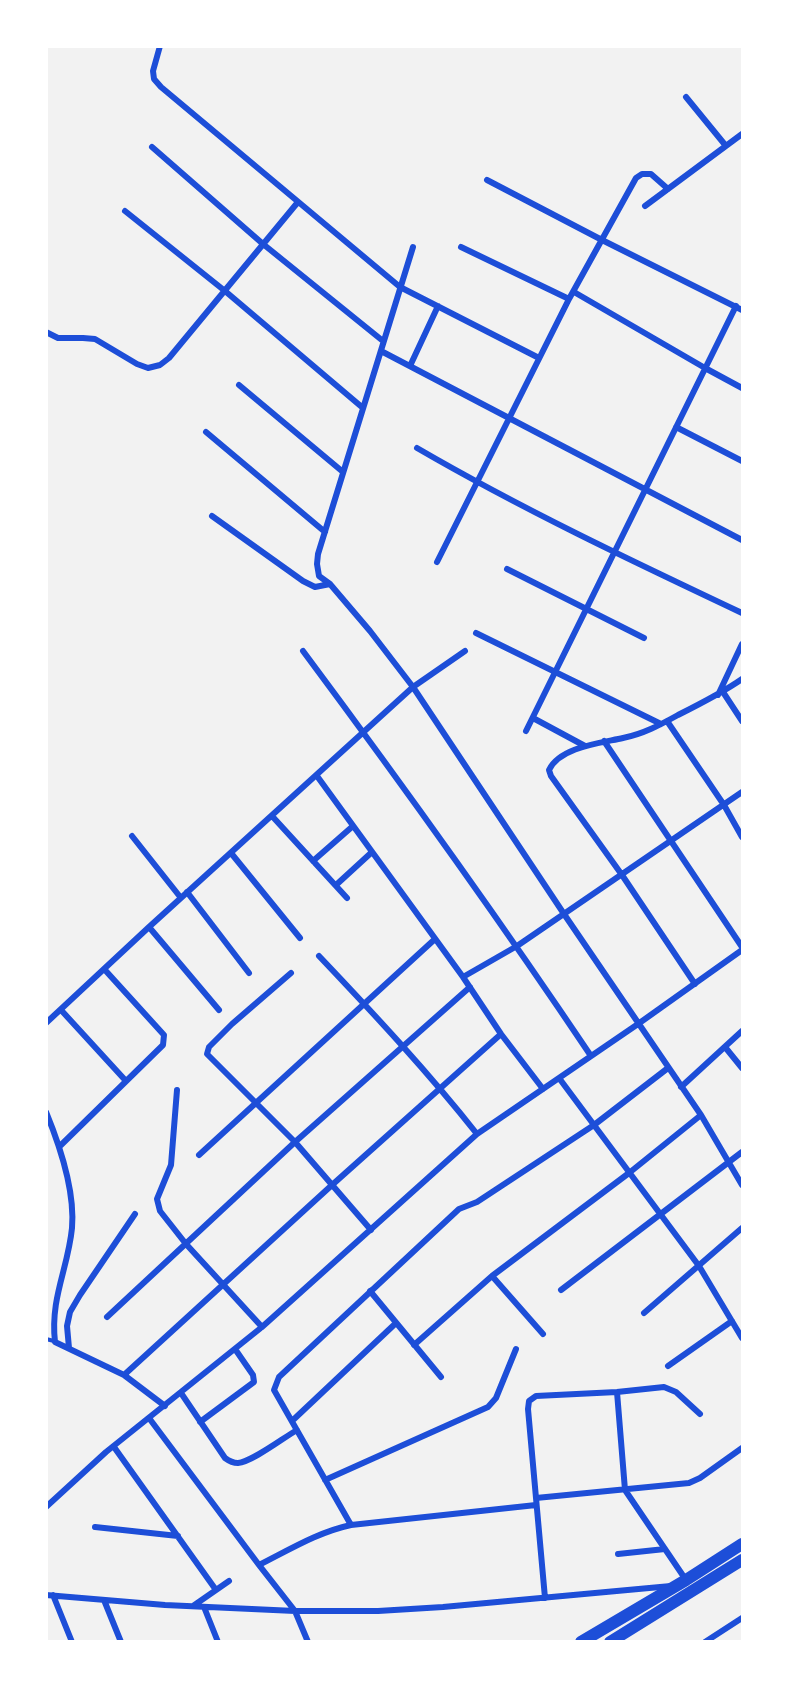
<!DOCTYPE html>
<html>
<head>
<meta charset="utf-8">
<style>
  body { margin:0 }
  #map { position:relative; width:789px; height:1688px; overflow:hidden; background:#f2f2f2; font-family:Barlow,sans-serif }
  canvas { display:block }
  .frame { position:absolute; inset:0; border:48px solid #fff; pointer-events:none }
</style>
</head>
<body>
<div id="map">
<canvas width="789" height="1688"></canvas>
<div class="frame"></div>
</div>
<script>
const g = document.querySelector('canvas').getContext('2d');
g.lineJoin = 'round';
function strokePath(path, color, width, dash) { g.strokeStyle = color; g.lineWidth = width; g.lineCap = dash ? 'butt' : 'round'; g.setLineDash(dash || []); g.stroke(path); }
strokePath(new Path2D(`
  M46,1339L54,1341`), '#1d4ed8', 4);
strokePath(new Path2D(`
  M160,46L153,71L154,79L161,87L400,287L539,358
  M686,97L726,146
  M152,147L263,244L383,341
  M487,180L602,240L742,310
  M645,206L742,134
  M125,211L225,291L363,408
  M413,247L318,554L317,564L319,576L330,584L370,631L413,687L564,914L701,1115L742,1185
  M461,247L569,299
  M574,292L705,368L742,388
  M46,332L58,338H83L95,339L137,364L148,368L160,365L169,358L298,202
  M381,351L742,540
  M410,366L438,306
  M239,385L343,472
  M676,427L742,461
  M206,432L325,532
  M417,448C522,509 632,561 742,613
  M212,516L303,581L315,587L330,584
  M437,562L569,299L636,178L642,174H651L668,189
  M507,569L644,638
  M476,633L661,724
  M303,651C402,784 499,919 591,1056
  M723,692L742,721
  M718,695L742,644
  M533,718L585,746
  M667,721L724,805L742,837
  M526,731L736,306
  M604,741L742,947
  M317,776L463,977L501,1034L543,1089
  M272,816L347,898
  M132,836L181,898
  M231,853L300,938
  M313,861L353,826
  M336,885L372,852
  M187,892L249,973
  M149,927L219,1010
  M319,956C374,1014 428,1072 477,1134
  M291,973L232,1024L209,1047L207,1054L295,1142L371,1230
  M463,977L517,946L742,792
  M695,984L622,875L551,776L549,770C560,747 601,743 623,738C643,734 660,725 678,715C700,704 722,693 742,679
  M61,1010L126,1081
  M46,1023L149,927L413,687L465,651
  M725,1047L742,1068
  M559,1078L699,1266L742,1338
  M681,1087L742,1031
  M177,1090L171,1165L157,1199L160,1211L186,1244L262,1327
  M46,1112C60,1146 75,1192 72,1228C68,1269 50,1298 55,1342L124,1375L165,1406
  M60,1146L163,1045L164,1035L105,970
  M199,1155L435,939
  M492,1276L543,1334
  M561,1290L742,1152
  M370,1291L441,1377
  M644,1313L742,1228
  M107,1317L295,1142L470,987
  M414,1345L492,1276L629,1173L701,1115
  M69,1348L67,1326L70,1312L80,1295L135,1214
  M668,1366L732,1321
  M124,1375L332,1185L501,1034
  M617,1392L625,1490L686,1580
  M181,1393L225,1458C229,1461 233,1463 238,1463C252,1462 283,1438 297,1430
  M149,1418L259,1565L295,1611L308,1642
  M292,1421L396,1323
  M200,1422L254,1382L253,1375L235,1349
  M114,1447L216,1590
  M325,1480L488,1407L496,1398L516,1349
  M536,1498L689,1483L700,1478L742,1448
  M46,1507L106,1452L262,1327L477,1134L638,1024L742,950
  M351,1525L274,1390L279,1377L459,1209L477,1202L594,1125L668,1068
  M95,1527L178,1536
  M618,1554L665,1549
  M259,1565C289,1550 318,1532 351,1525L536,1505
  M46,1595L165,1605L295,1611H378L443,1607L671,1586
  M53,1595L72,1642
  M545,1598L528,1409L529,1401L536,1396L617,1392L664,1387L676,1392L700,1414
  M104,1600L121,1642
  M193,1606L229,1581
  M204,1607L218,1642
  M705,1642L742,1618`), '#1d4ed8', 6);
strokePath(new Path2D(`
  M581,1642L686,1580L742,1544
  M610,1642L742,1560`), '#1d4ed8', 12);
</script>
</body>
</html>
